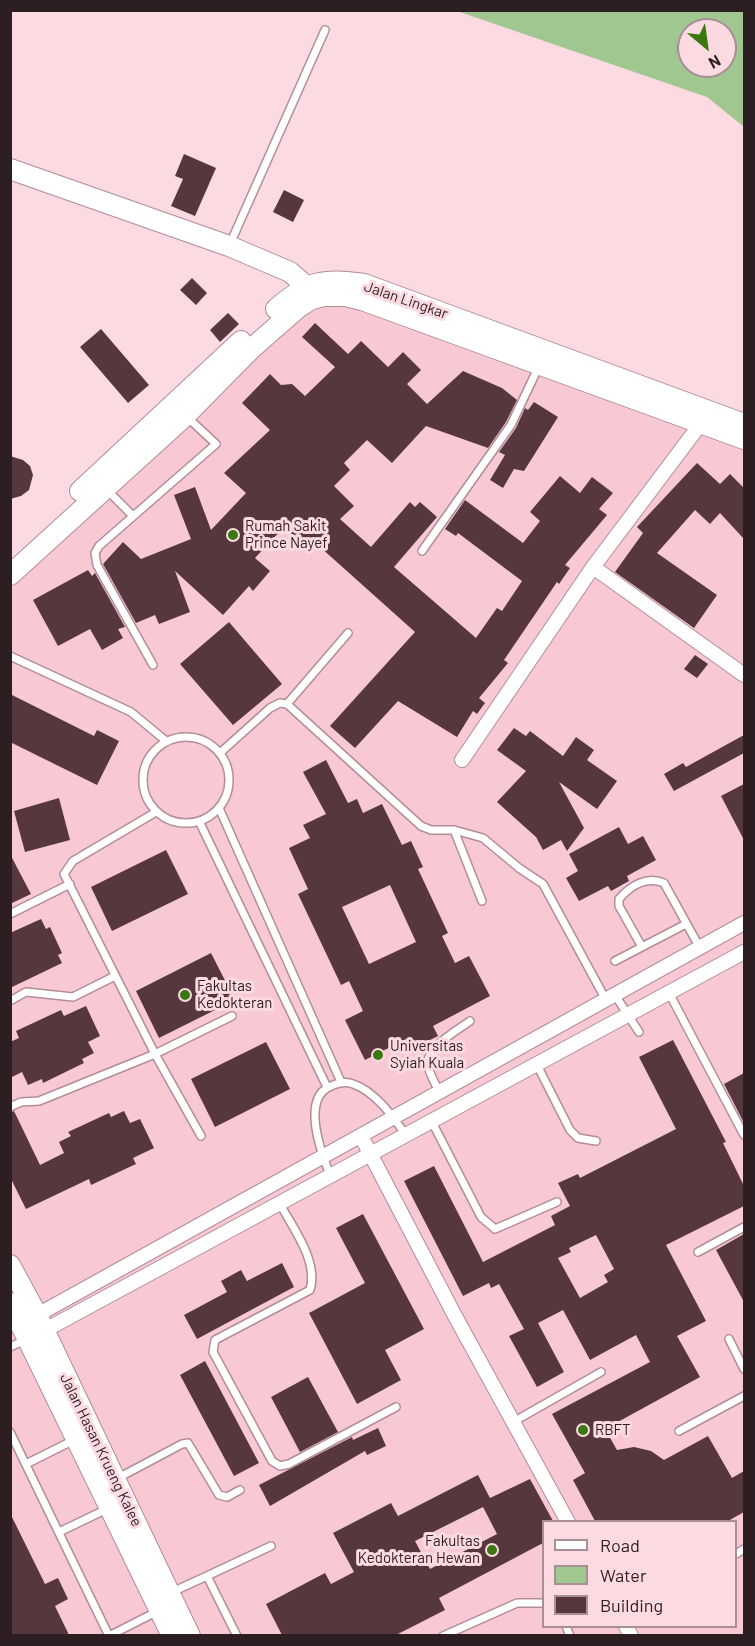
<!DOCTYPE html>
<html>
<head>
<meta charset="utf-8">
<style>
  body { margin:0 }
  #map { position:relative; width:755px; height:1646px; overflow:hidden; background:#fbdae1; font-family:Barlow,sans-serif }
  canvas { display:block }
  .frame { position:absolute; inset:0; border:12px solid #2d1e21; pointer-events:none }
  .legend { position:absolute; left:542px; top:1520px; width:195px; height:108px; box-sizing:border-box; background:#fbdae1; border:2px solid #a98f94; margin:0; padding:8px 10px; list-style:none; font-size:18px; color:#2d1e21 }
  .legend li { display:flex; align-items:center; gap:12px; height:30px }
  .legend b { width:30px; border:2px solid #a98f94 }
  .north { position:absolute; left:677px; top:18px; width:60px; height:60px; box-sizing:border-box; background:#fbdae1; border:2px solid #a98f94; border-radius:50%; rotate:151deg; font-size:16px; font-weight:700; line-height:24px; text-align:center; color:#2d1e21 }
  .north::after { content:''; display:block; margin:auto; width:21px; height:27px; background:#3c7812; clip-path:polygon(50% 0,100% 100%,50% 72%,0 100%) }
</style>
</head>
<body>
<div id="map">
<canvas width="755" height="1646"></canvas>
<div class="frame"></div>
<ul class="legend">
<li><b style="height:8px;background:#fff"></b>Road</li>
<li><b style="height:16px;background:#a1c791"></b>Water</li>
<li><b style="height:16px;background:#56373e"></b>Building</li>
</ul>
<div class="north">N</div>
</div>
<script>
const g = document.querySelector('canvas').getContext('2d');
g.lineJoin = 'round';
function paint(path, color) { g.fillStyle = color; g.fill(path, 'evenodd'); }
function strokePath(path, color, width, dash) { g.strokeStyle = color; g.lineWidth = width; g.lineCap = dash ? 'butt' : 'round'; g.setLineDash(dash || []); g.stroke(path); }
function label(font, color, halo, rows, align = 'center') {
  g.font = font + ' Barlow,sans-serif'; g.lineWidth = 6; g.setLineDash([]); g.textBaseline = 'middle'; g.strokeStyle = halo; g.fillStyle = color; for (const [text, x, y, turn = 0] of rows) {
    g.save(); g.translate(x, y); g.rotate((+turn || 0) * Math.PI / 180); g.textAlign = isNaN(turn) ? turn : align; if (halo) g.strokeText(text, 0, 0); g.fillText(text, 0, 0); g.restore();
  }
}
paint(new Path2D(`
  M334,297L744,447V1635L11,1636V588L39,555L300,314ZM544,1522H736V1626H544Z`), '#f9c9d3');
paint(new Path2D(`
  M457,11H744V127L707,97ZM689,30H725V66H689Z`), '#a1c791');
paint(new Path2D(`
  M184,154L216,168L195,216L171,206L183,179L175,176Z
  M284,190L304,200L293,222L273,212Z
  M192,278L207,293L196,305L180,290Z
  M228,313L239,324L220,342L210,330Z
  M315,323L348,354L361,341L388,367L403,352L421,370L407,384L427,404L463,371L502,388L517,400L506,422L488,448L426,426L392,463L367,440L344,463L350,470L334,486L354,506L340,519L371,547L410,502L415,507L420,502L437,517L394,567L476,638L497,608L502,611L522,581L458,533L456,536L445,529L465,500L523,543L540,521L530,512L560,476L580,493L592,477L613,493L599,509L607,515L565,565L570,568L559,584L557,582L504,660L508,663L479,698L485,703L477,714L473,711L457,737L398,701L355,748L330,726L415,632L310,538L304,545L284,527L255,558L270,571L253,591L249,586L223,615L175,571L190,612L159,624L155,615L136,623L103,564L123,542L141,559L191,539L174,495L195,487L211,530L246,493L224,473L270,430L242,403L270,374L281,385L292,384L305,396L335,367L302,337Z
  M101,329L149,385L128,403L80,347Z
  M534,402L558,417L524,471L514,469L503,488L490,480L505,455L499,452L516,428L525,408L528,410Z
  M10,456L23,460L30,466L33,475L29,490L21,496L10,499Z
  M697,463L720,484L730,474L744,488V539L720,513L710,524L695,510L657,553L717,595L694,628L615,572L643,533L637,527Z
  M88,570L92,576L95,573L125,627L118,629L123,638L102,650L90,629L58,646L33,600Z
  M229,622L282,684L233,725L180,664Z
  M695,655L708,664L697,678L684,669Z
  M10,694L94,736L97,730L119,741L97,785L10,742Z
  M514,728L526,736L530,731L563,756L576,737L594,750L587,760L617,781L597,809L559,782L584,828L567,851L561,840L543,850L536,837L497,802L526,771L497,750Z
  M744,735V753L674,791L664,774L683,763L686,767Z
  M326,760L348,803L357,799L363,813L382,804L402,845L411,841L423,867L418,869L448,933L442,936L455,963L469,956L490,996L433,1026L438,1036L416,1047L410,1037L365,1060L345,1020L363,1011L349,981L341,985L298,894L308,889L289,848L310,838L303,825L326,814L303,772ZM390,885L416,942L369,964L342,907Z
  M744,784V840L721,796Z
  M59,798L70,840L25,852L14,811Z
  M619,827L628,844L643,836L656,860L627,876L629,881L611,891L608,886L579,901L566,878L578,871L569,854Z
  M166,850L188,894L112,931L91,887Z
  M10,854L31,894L10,904Z
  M41,919L46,929L50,927L62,953L58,955L62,963L10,988V933Z
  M211,953L235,1000L159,1038L136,991Z
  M86,1006L100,1036L88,1042L94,1053L82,1059L84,1063L43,1083L42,1079L28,1085L22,1072L10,1078V1042L19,1038L16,1031L61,1010L64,1016Z
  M673,1040L726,1142L723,1143L744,1186V1206L666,1245L706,1321L677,1336L700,1377L605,1429L617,1450L634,1447L651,1451L664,1460L708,1436L732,1478L744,1471V1512L728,1521H595L573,1480L585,1473L552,1414L650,1362L636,1335L590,1360L563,1310L538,1323L564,1372L537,1387L509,1336L524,1329L499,1284L491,1288L489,1283L463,1296L404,1181L434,1166L483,1262L555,1225L551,1216L570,1206L558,1183L578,1174L580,1178L676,1129L639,1057ZM596,1235L614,1269L604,1275L608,1282L580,1298L558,1258L571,1252L569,1248Z
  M266,1042L290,1089L215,1127L191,1079Z
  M744,1073V1123L724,1084Z
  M14,1111L40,1165L64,1153L59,1142L71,1136L68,1132L109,1113L111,1117L124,1111L130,1123L140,1119L154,1148L133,1158L136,1164L91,1185L89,1179L26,1209L10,1177V1113Z
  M363,1214L424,1329L385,1350L401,1380L357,1404L309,1313L365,1283L336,1228Z
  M744,1234V1302L716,1250Z
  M282,1263L294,1287L197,1339L184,1315L227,1292L221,1281L241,1270L247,1281Z
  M205,1361L259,1463L234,1476L180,1375Z
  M308,1377L338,1432L300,1452L271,1397Z
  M378,1428L386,1446L367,1455L365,1451L270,1506L259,1485L352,1437L353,1440Z
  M478,1475L490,1498L530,1479L553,1521H543V1543L439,1598L445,1610L396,1635H282L266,1604L325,1573L331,1584L354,1572L333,1533L391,1503L398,1516ZM483,1507L497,1534L430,1569L415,1541Z
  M10,1513L45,1584L58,1578L68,1599L55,1606L69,1635H10Z`), '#56373e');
const lane = new Path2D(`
  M230,244L325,30
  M106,489L132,515
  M422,551L511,425L539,366
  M10,656L131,712L166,741
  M153,665L97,565L95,553L99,546L216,444L187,417
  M287,704L348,633
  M143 780a43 43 0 1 1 86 0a43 43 0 1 1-86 0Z
  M220,753L270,708L280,703L287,704L421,826L431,830H454L483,838L519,868L543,884L606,1000
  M219,808L341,1082
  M156,812L73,861L64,874L155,1054L201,1136
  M199,821L327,1087
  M454,830L482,901
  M10,914L70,884
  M642,947L619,906V899C631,885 647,876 664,883L700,948
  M615,961L686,924
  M669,993L744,1135
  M615,995L639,1032
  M10,1001L26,992L73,997L115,976
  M536,1063L570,1130L578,1138L596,1141
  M439,1092C436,1084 429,1074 428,1065C425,1048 458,1030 470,1021
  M10,1107L21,1102L39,1101L155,1054L232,1016
  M432,1122L481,1217L495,1229L557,1202
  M330,1175C322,1155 300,1098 331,1086C338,1083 346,1081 353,1084C375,1091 393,1117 406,1135
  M279,1202C292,1227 319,1261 310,1290L215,1340L213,1352L272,1461L280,1466L289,1464L396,1407
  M698,1252L744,1227
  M729,1339L744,1369
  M10,1347L25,1340
  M513,1422L601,1372
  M679,1431L744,1396
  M10,1432L109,1636
  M26,1464L74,1440
  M118,1478L182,1444L188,1443L219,1495L227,1497L240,1490
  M59,1532L107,1509
  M736,1554L744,1549
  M207,1576L271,1546
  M172,1592L207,1576L237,1636
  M566,1626L570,1636
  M109,1636L158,1611
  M443,1636L517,1603H544`);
const street = new Path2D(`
  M593,567L744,675
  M462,760L593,567L705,418
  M361,1136L455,1316L568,1522
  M30,1319L744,923
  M36,1335L744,952
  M626,1626L631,1636`);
const secondary = new Path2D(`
  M10,169L229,246L290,272L306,286L310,296
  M276,309C308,281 322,278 364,284L744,424
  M80,491L241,341
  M10,575L185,416L251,349L299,307L312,299L324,296H345L362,300L744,439
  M10,1265L37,1315L190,1636
  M10,1303L172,1636`);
strokePath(lane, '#b28d95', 10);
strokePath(street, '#b28d95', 16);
strokePath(secondary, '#b28d95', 22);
strokePath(lane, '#fff', 7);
strokePath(street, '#fff', 14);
strokePath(secondary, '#fff', 20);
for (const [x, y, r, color] of [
  [233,535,6,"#3c7812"],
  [185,995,6,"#3c7812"],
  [378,1055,6,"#3c7812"],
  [583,1430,6,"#3c7812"],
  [492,1550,6,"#3c7812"]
]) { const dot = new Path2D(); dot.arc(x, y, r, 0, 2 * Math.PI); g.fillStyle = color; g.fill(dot); strokePath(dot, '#fbdae1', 2); }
label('15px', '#2d1e21', '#fbdae1', [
  ["Jalan Lingkar",406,300,19],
  ["Jalan Hasan Krueng Kalee",101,1450,64]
]);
label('15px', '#2d1e21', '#fbdae1', [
  ["Rumah Sakit",245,526],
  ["Prince Nayef",245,543],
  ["Fakultas",197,986],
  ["Kedokteran",197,1003],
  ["Universitas",390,1046],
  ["Syiah Kuala",390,1063],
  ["RBFT",595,1430],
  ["Fakultas",480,1541,"right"],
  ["Kedokteran Hewan",480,1558,"right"]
], 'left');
</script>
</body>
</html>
